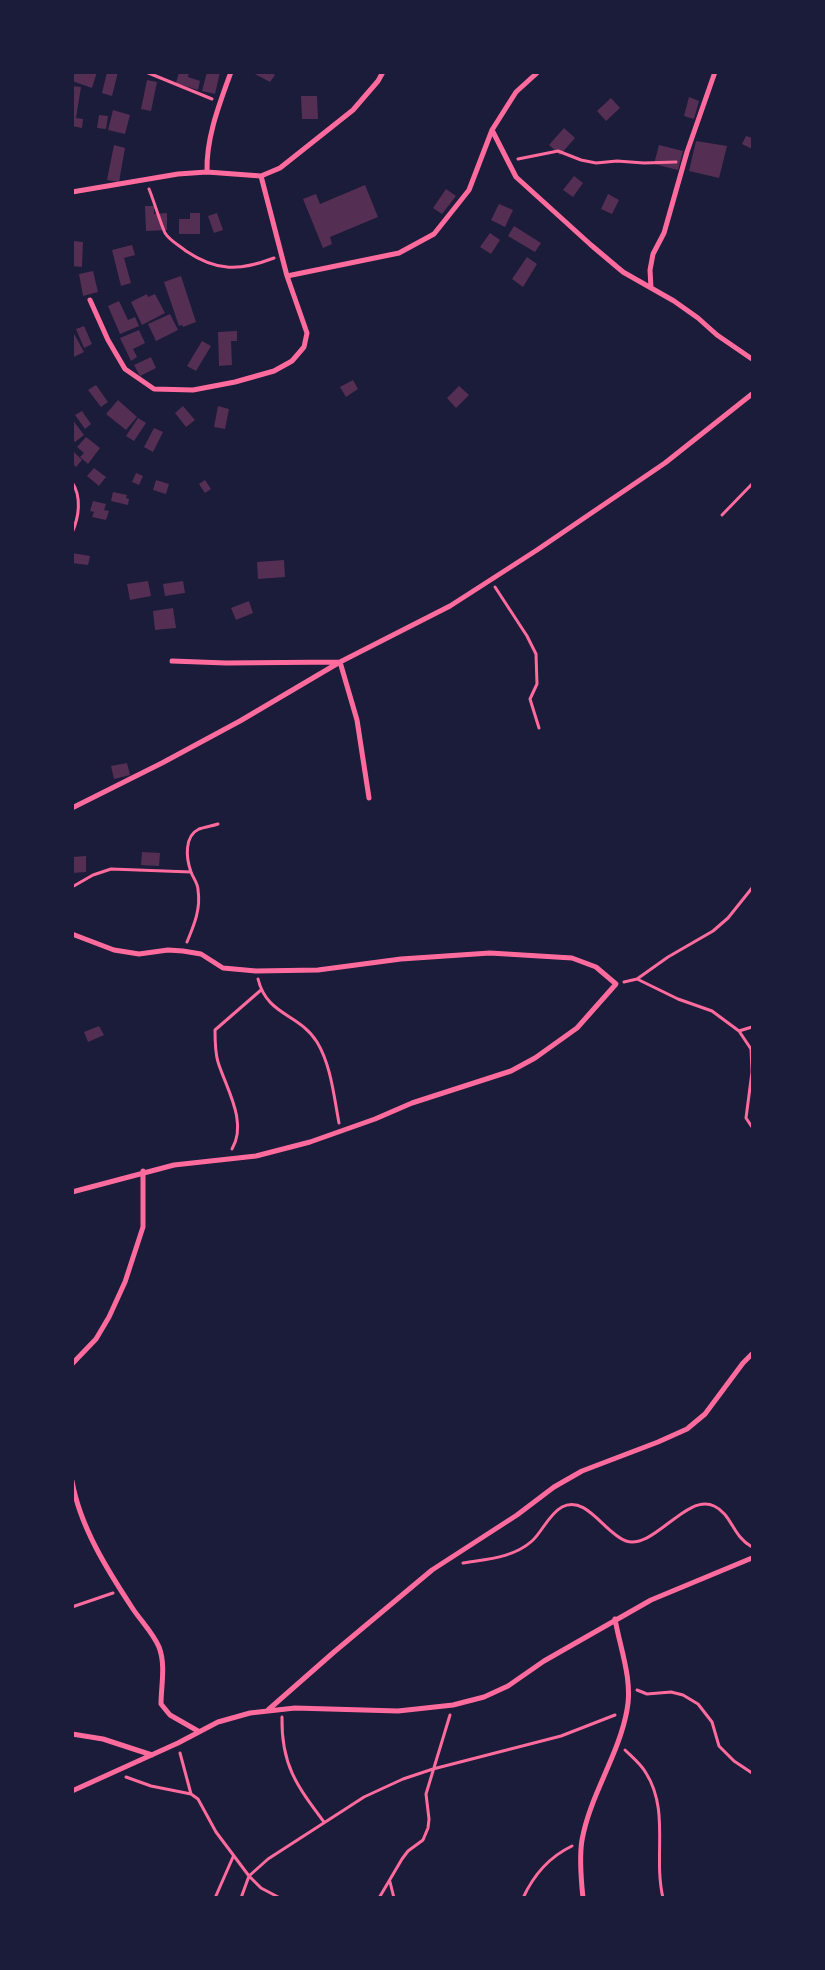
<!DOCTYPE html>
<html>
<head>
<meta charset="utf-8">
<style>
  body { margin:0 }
  #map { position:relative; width:825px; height:1970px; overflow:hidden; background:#1b1b3a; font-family:"Libre Baskerville",serif }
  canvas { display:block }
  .frame { position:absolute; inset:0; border:74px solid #1b1b3a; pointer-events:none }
</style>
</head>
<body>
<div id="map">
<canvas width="825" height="1970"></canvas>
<div class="frame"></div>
</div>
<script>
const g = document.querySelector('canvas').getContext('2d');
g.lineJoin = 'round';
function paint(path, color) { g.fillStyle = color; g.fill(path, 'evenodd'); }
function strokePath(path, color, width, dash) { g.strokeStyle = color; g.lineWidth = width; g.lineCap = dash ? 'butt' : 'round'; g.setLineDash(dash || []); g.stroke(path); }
paint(new Path2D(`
  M72,72H97L92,88L72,81Z
  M107,72H118L112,96L102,93Z
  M179,72H189L188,77L200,81L198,90L176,83Z
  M207,72H220L215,94L202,91Z
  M251,72H270L275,75L270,82Z
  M147,80L157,82L151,111L141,109Z
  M72,86L81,87L76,118L83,119L82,128L72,126Z
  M301,96H317L318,119H302Z
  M689,97L699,101L694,119L684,116Z
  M611,98L620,108L606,121L597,111Z
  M113,110L130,115L125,134L108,130Z
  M99,115L108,116L106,129L97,128Z
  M564,128L575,138L560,155L549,145Z
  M746,136L752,138V149L742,144Z
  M696,141L727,146L719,178L689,171Z
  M114,145L125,148L119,182L107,180Z
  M659,145L683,151L678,170L654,164Z
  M574,176L583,183L573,197L563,190Z
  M365,185L378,217L330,237L332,244L323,248L303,199L316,194L320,204Z
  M446,189L456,196L442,214L433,208Z
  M608,194L619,200L612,214L601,209Z
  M499,204L513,210L505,227L491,220Z
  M145,206H154V214L167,213V230L146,231Z
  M190,213H200V234H179V219H190Z
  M217,213L223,230L214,233L208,216Z
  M514,226L541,243L535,252L508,236Z
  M490,233L500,240L491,254L480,247Z
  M74,241L83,242L82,267L72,266Z
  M132,245L135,255L124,258L131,283L121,286L112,250Z
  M527,257L537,264L523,287L512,279Z
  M93,271L98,292L83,296L79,274Z
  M181,276L196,322L183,327L182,325L179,326L164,282Z
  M147,294L148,297L155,294L165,313L142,325L131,302Z
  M119,301L128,320L135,317L139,326L120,334L108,306Z
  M170,314L178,330L156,341L148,324Z
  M84,326L92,344L84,348L76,329Z
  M72,330L84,352L72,358Z
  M139,330L145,343L133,349L137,357L131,361L120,338Z
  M237,331V341H231L232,365L219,366L218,332Z
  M202,341L211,346L196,371L187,366Z
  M151,357L156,368L140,376L134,365Z
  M353,380L358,389L346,397L340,387Z
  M96,385L108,402L101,407L88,390Z
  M459,386L469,395L456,408L447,398Z
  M118,400L137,417L126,430L106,414Z
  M183,406L195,420L186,427L175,413Z
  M218,406L229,409L225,429L214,427Z
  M82,411L91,424L85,429L75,415Z
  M138,418L146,423L134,441L126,436Z
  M72,419L84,435L75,442L72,439Z
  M154,428L163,432L153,452L144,447Z
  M86,437L100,448L88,464L80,457L84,453L77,447Z
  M72,450L82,460L76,467L72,463Z
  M94,468L106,477L99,486L87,476Z
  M136,473L143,476L139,485L132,482Z
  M156,480L169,484L166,494L153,490Z
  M205,480L211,489L205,493L199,484Z
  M113,492L127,495L126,498L129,499L128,505L111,501Z
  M93,501L106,504L104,510L109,511L106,520L92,517L94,512L90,511Z
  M72,553L90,556L88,565L72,563Z
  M284,560L285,577L258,579L257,562Z
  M148,581L151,596L130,600L127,584Z
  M183,581L185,593L165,596L163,584Z
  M249,601L253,613L236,620L231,608Z
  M173,608L176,628L155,630L153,611Z
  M127,763L130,775L114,779L111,766Z
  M142,852L160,853L159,866L141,865Z
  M86,856V872L72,873V857Z
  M99,1026L104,1035L88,1042L84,1032Z`), '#542f53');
strokePath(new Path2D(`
  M146,72L212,99
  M518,159L558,151L581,160L596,163L617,161L644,163L676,162
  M149,189C154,201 160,222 165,233C170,241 179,245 186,251C217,272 240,271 274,258
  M72,482C82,497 79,517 72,533
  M722,515L752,484
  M495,587L527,636L536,654L537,684L530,699L539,728
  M72,887L93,875L111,869L191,872
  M187,942C194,925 201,909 198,890C198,883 193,878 191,872C186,858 184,836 199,829C205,827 212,826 218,824
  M258,979C267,1016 299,1013 317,1042C331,1065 334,1097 339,1123
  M637,979L678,999L712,1011L739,1031L751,1049L752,1072L746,1118L752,1127
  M624,982L637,979L668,957L713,931L728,918L752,888
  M739,1031L752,1027
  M232,1149C248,1122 226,1088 218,1062C215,1052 215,1040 215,1030L261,990
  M463,1563C487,1559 513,1558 532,1541C542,1532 549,1514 562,1507C586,1494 605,1534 626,1541C654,1550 686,1493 714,1506C732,1514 732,1536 752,1547
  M72,1607L113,1593
  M637,1690L647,1694L671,1692L683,1695L698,1704L712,1722L719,1746L734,1761L752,1773
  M282,1717C281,1765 297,1786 324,1822
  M625,1750C632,1757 641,1764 646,1773C670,1811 653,1856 663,1898
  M180,1753L191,1794
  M126,1777L151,1786L191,1794L198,1799L216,1832L249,1876L261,1888L280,1898
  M390,1882L394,1898
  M215,1898L233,1857
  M241,1898L249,1876L268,1859L364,1797L403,1779L433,1769L561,1736L615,1715
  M379,1898L402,1859L408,1851L423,1840L428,1828L429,1819L426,1794L450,1715
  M523,1898C534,1874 549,1857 572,1846`), '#ff6b9d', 3);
strokePath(new Path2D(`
  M492,130L516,177L591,245L623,272L674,301L698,318L717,335L752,359
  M207,172C206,138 219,105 231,72
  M72,192L178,174L207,172L261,176L280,168L353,110L378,81L383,72
  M287,276L399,253L434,234L469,190L492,130L516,92L538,72
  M651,288L650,270L653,254L664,233L687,152L715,72
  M90,300L108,340L125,369L154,389L193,390L235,382L274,371L292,361L304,347L307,333L287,276L261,176
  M172,661L226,663L340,662L357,720L369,798
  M72,808L162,763L240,721L340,662L450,606L537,550L665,463L752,394
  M72,934L114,950L139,954L168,950L183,951L201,954L223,968L256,971L318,970L401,959L490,953L572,958L596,967L616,984L577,1028L535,1058L511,1071L412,1103L375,1119L310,1142L256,1156L174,1165L72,1192
  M72,1364L96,1339L109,1317L125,1282L143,1227V1171
  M72,1481C80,1527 108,1571 133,1609C141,1621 153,1633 159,1647C166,1665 161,1686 161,1704L170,1715L198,1731
  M268,1710L334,1652L432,1570L517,1515L554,1487L582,1471L658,1442L687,1429L705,1414L743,1363L752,1354
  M72,1734L103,1739L152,1755
  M72,1791L178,1743L218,1722L250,1713L295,1708L398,1711L453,1705L484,1697L508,1686L544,1661L651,1600L752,1558
  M583,1898C581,1879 579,1858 582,1840C590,1795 619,1755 627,1710C633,1680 620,1648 615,1619`), '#ff6b9d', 5);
</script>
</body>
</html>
